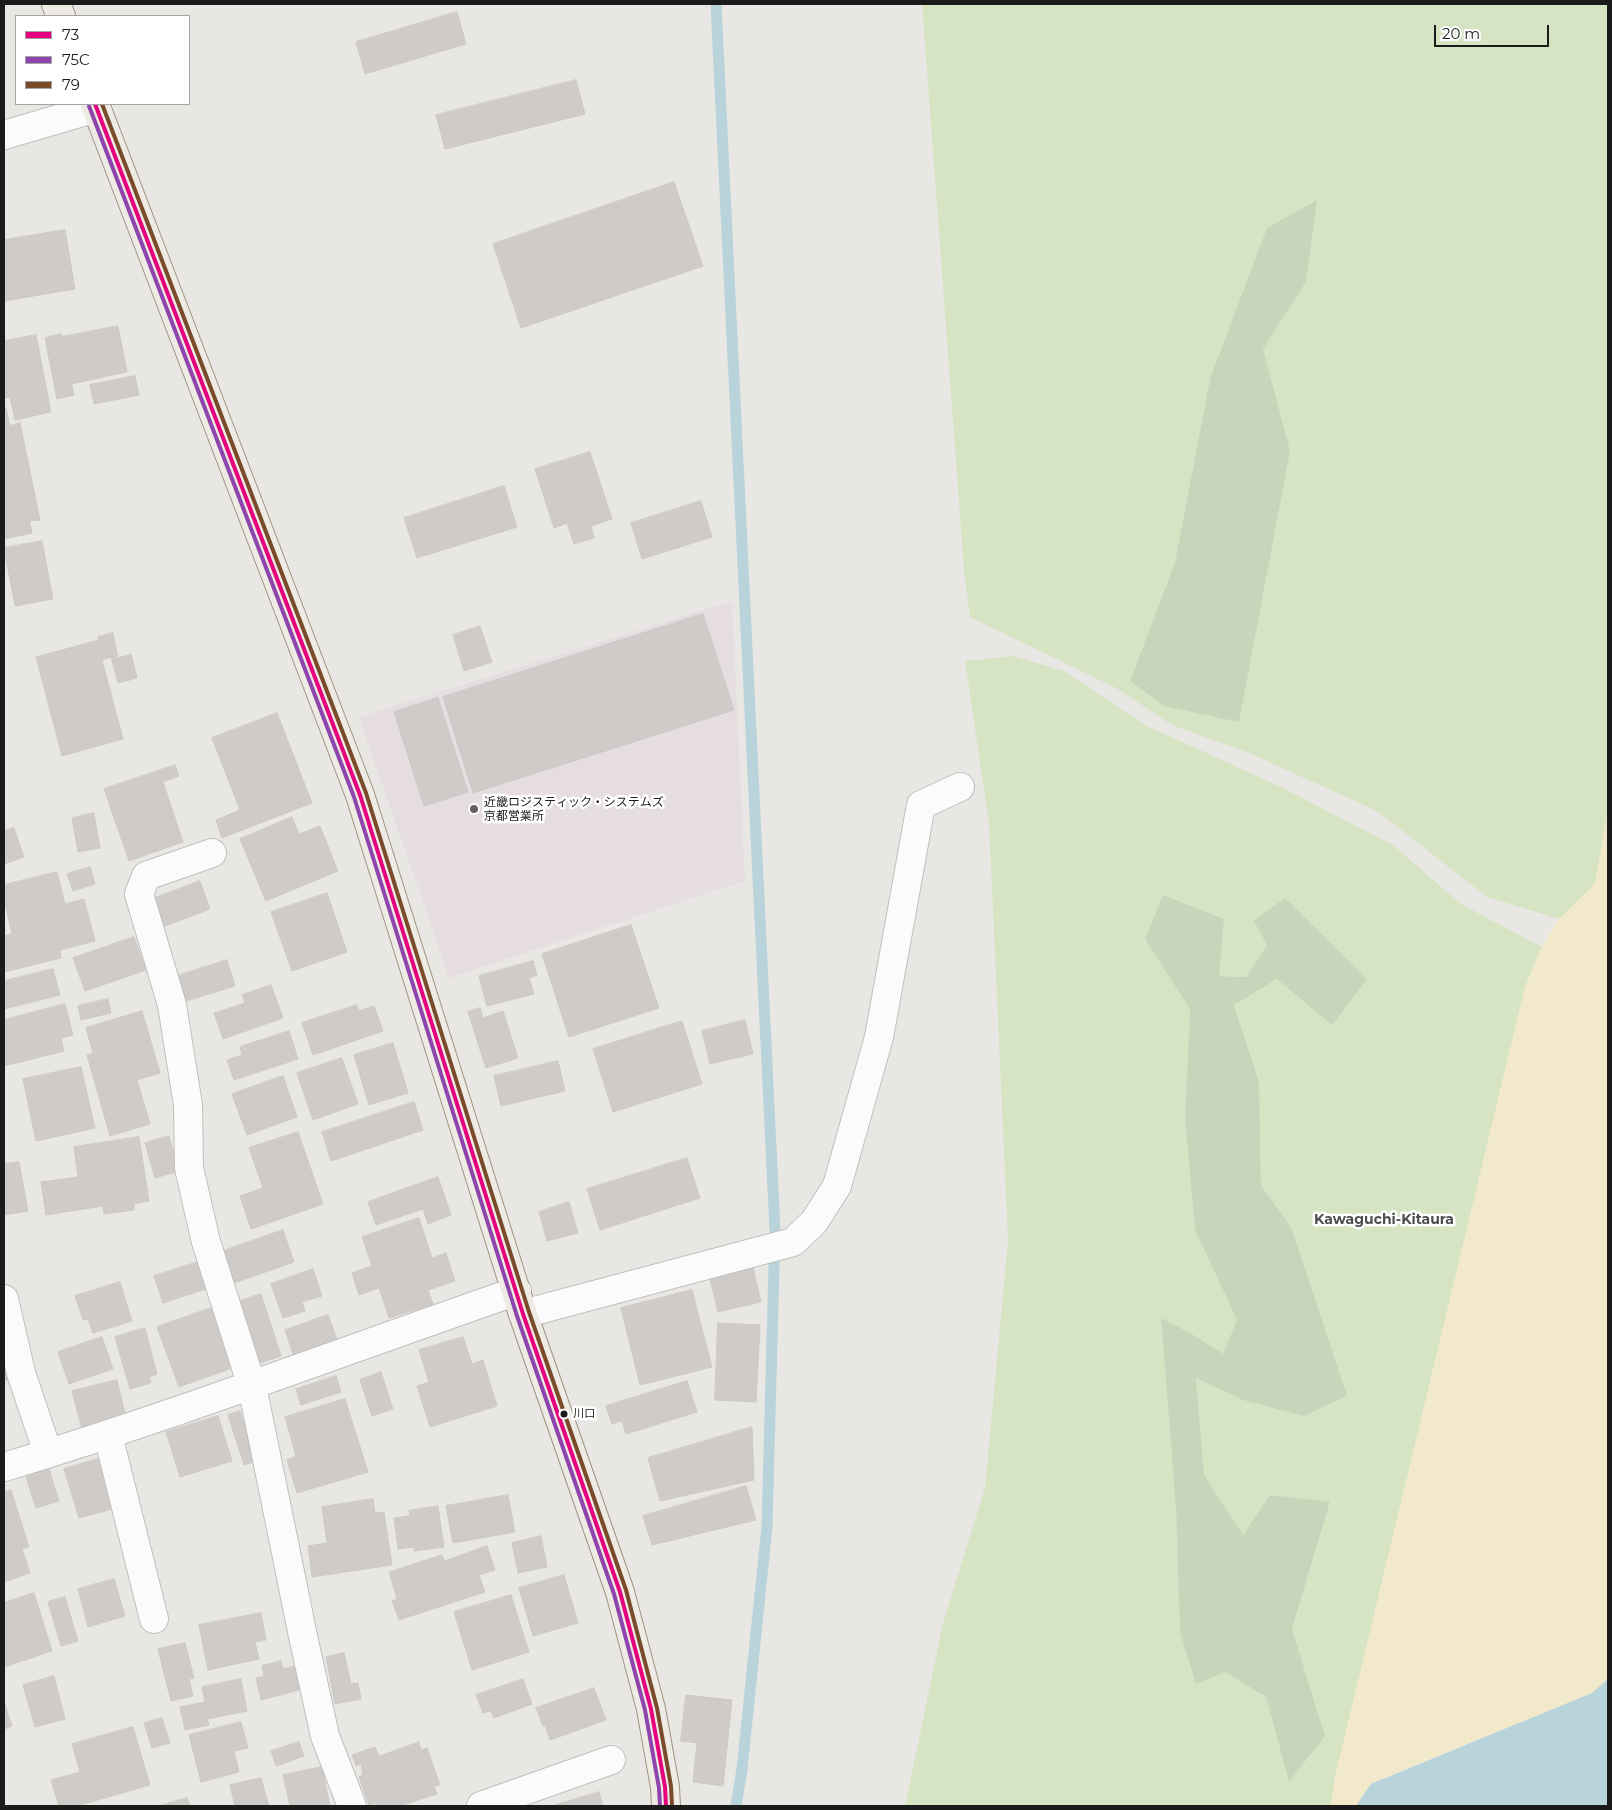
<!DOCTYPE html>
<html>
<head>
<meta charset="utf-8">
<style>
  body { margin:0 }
  #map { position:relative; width:1612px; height:1810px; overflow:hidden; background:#e9e7e4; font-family:Montserrat,sans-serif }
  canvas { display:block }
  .frame { position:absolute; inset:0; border:5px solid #1b1b1b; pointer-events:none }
  .legend { position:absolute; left:15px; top:15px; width:175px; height:90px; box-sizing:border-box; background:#fff; border:1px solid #a4a4a4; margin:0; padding:6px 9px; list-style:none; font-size:15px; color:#1b1b1b }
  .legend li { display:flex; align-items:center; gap:10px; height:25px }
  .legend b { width:25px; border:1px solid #a4a4a4 }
  .scale { position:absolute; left:1434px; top:25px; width:115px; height:22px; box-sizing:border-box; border:2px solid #1b1b1b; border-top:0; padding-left:6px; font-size:15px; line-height:18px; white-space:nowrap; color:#1b1b1b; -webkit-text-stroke:4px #fff; paint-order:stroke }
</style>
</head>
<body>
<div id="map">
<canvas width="1612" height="1810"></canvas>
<div class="frame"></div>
<ul class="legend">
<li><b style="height:6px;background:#e5007d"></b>73</li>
<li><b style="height:6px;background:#8e44ad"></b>75C</li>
<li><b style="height:6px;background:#7a4b2a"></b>79</li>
</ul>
<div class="scale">20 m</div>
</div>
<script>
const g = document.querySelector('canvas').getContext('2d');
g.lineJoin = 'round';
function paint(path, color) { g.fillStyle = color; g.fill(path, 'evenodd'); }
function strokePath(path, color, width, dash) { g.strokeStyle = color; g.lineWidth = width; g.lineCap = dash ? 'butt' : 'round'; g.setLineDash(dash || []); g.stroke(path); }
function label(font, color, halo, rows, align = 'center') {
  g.font = font + ' Montserrat,"Noto Sans JP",sans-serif'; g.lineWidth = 5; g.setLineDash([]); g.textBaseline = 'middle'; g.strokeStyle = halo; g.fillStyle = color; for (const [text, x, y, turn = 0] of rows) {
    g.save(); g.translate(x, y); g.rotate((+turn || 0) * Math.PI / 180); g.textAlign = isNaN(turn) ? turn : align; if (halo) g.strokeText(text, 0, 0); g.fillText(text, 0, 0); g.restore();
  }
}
paint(new Path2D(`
  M732,601L745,881L449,978L359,717Z`), '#e6dde2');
paint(new Path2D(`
  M922,4H1608V809L1595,884L1559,919L1487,897L1377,811L1249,753L1172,725L1116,688L970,617L964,570ZM1306,282L1263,349L1130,681L1175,562L1210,379Z
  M1013,656L1064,671L1145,725L1279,786L1393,845L1461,904L1542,947L1525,987L1335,1777L1331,1806H905L943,1623L985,1488L1008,1240L989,823L965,661ZM1268,945L1277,979L1234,1004L1259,1082L1261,1185L1291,1227L1243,1400L1196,1377L1204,1475L1243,1536L1270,1495L1330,1503L1292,1629L1325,1736L1289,1782L1266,1697L1225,1672L1180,1632L1176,1509L1161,1319L1192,1334L1223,1355L1237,1320L1195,1230L1185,1120L1190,1009L1219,976L1246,977Z`), '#d6e4c4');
paint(new Path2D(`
  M1317,200L1306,282L1263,349L1290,451L1239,722L1164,706L1130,681L1175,562L1210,379L1267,228Z
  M1163,895L1224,919L1219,976L1246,977L1267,945L1254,921L1285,898L1367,979L1332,1025L1277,979L1234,1005L1259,1082L1261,1185L1291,1227L1347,1396L1304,1416L1243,1400L1196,1378L1204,1475L1243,1535L1270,1495L1330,1502L1292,1629L1325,1736L1289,1782L1266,1697L1225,1672L1196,1684L1180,1632L1176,1509L1161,1318L1192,1334L1223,1354L1237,1320L1195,1230L1185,1120L1190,1009L1145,939Z`), '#c5d6bb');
paint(new Path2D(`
  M1608,809V1679L1592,1693L1371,1783L1356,1806H1331L1335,1777L1525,987L1542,947L1559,919L1595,884Z`), '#f1e9c9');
paint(new Path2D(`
  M1608,1679V1806H1356L1371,1784L1592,1693Z`), '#b9d3da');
strokePath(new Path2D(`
  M716,4L775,1230L767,1527L742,1769L736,1806`), '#b9d3da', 11);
const building = new Path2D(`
  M457,12L466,44L365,74L356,42Z
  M576,80L585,114L445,149L436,115Z
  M674,182L703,266L521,328L493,244Z
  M65,230L75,289L4,301V240Z
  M118,326L127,372L71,384L62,337Z
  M61,334L74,395L57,399L45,338Z
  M36,335L51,412L15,420L10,397L4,398V341Z
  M135,376L139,395L94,404L90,385Z
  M6,408L32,533L4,539V409Z
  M20,423L40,520L30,521L10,426Z
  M590,452L612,519L591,526L594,538L574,544L567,523L554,528L535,469Z
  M504,486L517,527L417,558L404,518Z
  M701,501L712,537L642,559L631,523Z
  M42,541L53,599L15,606L4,548Z
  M703,614L734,710L473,793L443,697Z
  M480,626L492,662L464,671L453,635Z
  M113,633L118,658L131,654L137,678L118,683L111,657L102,660L123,739L62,756L36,657L99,640L98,637Z
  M438,698L468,792L424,806L394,712Z
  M277,713L312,803L222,838L216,820L240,810L212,738Z
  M175,765L179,776L163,782L183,842L129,861L104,789Z
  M94,813L100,848L78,852L72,818Z
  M292,817L299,834L320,826L338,871L266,901L240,839Z
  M14,828L24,857L4,864V831Z
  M90,867L95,884L73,891L67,874Z
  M57,872L65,904L84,899L95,941L60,950L61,958L4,972V936L12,934L4,899V885Z
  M200,881L210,909L160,928L150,900Z
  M327,893L347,952L292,971L271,912Z
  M631,925L659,1008L569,1037L542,954Z
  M134,937L146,970L85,991L73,958Z
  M227,960L235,986L186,1001L177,976Z
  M533,961L537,975L529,978L534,994L487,1006L479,976Z
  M53,969L60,995L4,1009V981Z
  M271,985L283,1018L223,1039L214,1013L245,1003L242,995Z
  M108,999L111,1013L81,1020L78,1006Z
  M65,1004L73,1035L61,1038L64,1051L4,1066V1020Z
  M357,1005L359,1011L374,1006L383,1031L313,1055L302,1023Z
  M480,1008L483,1018L503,1011L518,1058L486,1068L468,1012Z
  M142,1011L160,1073L137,1080L150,1124L110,1136L87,1055L93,1053L86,1028Z
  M745,1020L753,1054L710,1064L702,1031Z
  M682,1021L702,1084L613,1112L593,1049Z
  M289,1031L298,1059L234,1080L227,1060L242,1055L240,1047Z
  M393,1043L408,1093L369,1105L354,1055Z
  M342,1058L358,1104L313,1120L297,1073Z
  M558,1061L565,1091L501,1106L494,1076Z
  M81,1067L95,1128L36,1141L23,1079Z
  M283,1076L297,1117L247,1135L232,1094Z
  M414,1102L423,1130L331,1161L322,1132Z
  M298,1132L323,1204L251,1229L240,1196L263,1188L249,1148Z
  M169,1136L179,1171L155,1178L145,1143Z
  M139,1137L149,1201L134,1204V1210L104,1214L103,1206L46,1215L41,1182L78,1177L74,1147Z
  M687,1158L700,1198L600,1230L587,1189Z
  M19,1162L28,1211L4,1215V1164Z
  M438,1177L451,1215L428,1224L423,1209L376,1225L368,1202Z
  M569,1202L578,1233L547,1241L539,1212Z
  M419,1218L432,1258L446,1253L455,1281L428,1290L433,1304L389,1318L379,1288L359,1295L352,1273L372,1266L362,1237Z
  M283,1230L294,1262L234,1283L223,1251Z
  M198,1262L206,1289L163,1303L154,1276Z
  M753,1268L761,1302L718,1312L710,1279Z
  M313,1269L322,1296L302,1302L305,1311L283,1318L271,1284Z
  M120,1282L132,1321L93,1333L88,1319L83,1320L75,1296Z
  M692,1290L712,1367L640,1385L621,1308Z
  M261,1294L281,1356L257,1364L237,1302Z
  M214,1307L235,1367L179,1387L157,1327Z
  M328,1315L338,1342L294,1357L285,1330Z
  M718,1323L760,1325L756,1402L715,1400Z
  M145,1328L157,1374L149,1377L151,1383L130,1389L115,1337Z
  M4,1337L16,1378L4,1381Z
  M102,1337L113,1369L69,1384L58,1352Z
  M463,1337L472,1364L483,1360L497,1406L430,1427L417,1386L429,1382L419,1350Z
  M381,1372L393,1409L372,1416L360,1380Z
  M336,1376L341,1392L301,1405L296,1389Z
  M117,1380L126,1418L82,1429L72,1391Z
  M687,1381L697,1412L626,1434L622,1421L612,1424L606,1406Z
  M345,1399L368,1472L297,1493L287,1460L296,1456L285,1417Z
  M240,1411L256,1461L244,1465L228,1415Z
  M218,1416L232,1461L180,1477L166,1432Z
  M752,1427L754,1480L660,1501L648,1458Z
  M101,1458L116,1508L79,1518L64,1469Z
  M49,1469L59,1501L36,1508L26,1477Z
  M746,1486L756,1520L652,1545L643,1516Z
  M11,1490L29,1547L22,1549L30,1573L4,1582V1492Z
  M508,1495L515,1532L453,1543L446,1506Z
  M373,1499L375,1513L384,1512L392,1565L312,1577L308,1546L327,1543L322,1507Z
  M438,1506L444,1547L414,1551V1547L398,1549L394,1518L410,1516L409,1511Z
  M541,1536L547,1567L518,1573L512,1543Z
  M487,1546L495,1570L479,1575L485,1592L399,1620L392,1601L397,1599L389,1572L442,1555L444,1561Z
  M564,1575L578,1623L533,1636L519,1588Z
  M114,1579L125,1616L88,1627L78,1589Z
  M34,1593L52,1651L4,1667V1603Z
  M511,1595L529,1652L472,1670L454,1612Z
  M65,1597L78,1641L61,1646L48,1602Z
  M261,1613L266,1640L255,1642L259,1659L208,1670L199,1625Z
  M185,1643L194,1678L189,1679L193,1696L171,1701L158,1649Z
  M344,1653L351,1684L358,1683L361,1699L335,1704L326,1657Z
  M281,1661L283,1669L294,1666L299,1690L261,1700L256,1678L264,1676L262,1666Z
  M54,1676L65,1719L35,1727L23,1685Z
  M241,1679L247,1711L207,1719L209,1725L185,1730L180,1707L205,1702L202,1687Z
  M523,1679L532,1704L494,1718L491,1711L483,1713L476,1695Z
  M594,1688L606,1720L550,1740L545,1725L543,1726L536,1708Z
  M686,1695L732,1700L723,1786L693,1782L697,1743L681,1741Z
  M4,1702L12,1726L4,1729Z
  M162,1718L170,1743L152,1748L144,1723Z
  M241,1722L248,1748L234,1751L239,1772L201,1782L189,1735Z
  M133,1727L150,1785L77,1806H59L51,1780L80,1772L72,1744Z
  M299,1742L304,1756L276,1766L271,1751Z
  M419,1742L421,1750L427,1748L440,1785L434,1786L437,1794L400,1806H376L375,1803L369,1805L359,1777L363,1775L361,1764L356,1766L352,1755L375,1747L379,1756Z
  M322,1767L330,1806H290L283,1775Z
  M261,1778L269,1806H235L230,1785Z
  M599,1792L603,1806H552Z
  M187,1798L190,1806H159Z`);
paint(building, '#cecbc8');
strokePath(building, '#ccc9c5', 1);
const minor = new Path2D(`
  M4,135L96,108
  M212,853L146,876L139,894L172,1005L188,1105L189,1168L206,1242L252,1386L303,1636L325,1736L352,1806
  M4,1299L21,1373L48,1453
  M523,1314L793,1242L814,1222L837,1186L879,1037L921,805L960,787
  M108,1435L154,1619
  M4,1467C177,1415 346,1350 517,1291
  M481,1806L611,1760`);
const major = new Path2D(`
  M56,4L61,16
  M95,104L360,795L523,1314L620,1592L651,1709L665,1787L666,1806`);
strokePath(minor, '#c0bfbe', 30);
strokePath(major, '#9d9483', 30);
strokePath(minor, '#fcfbfb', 28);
strokePath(major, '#eeeae4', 28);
strokePath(new Path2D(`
  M95,104L360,795L523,1314L620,1592L651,1709L665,1787L666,1806`), '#e5007d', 4);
strokePath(new Path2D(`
  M89,106L354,797L517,1316L614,1594L645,1710L659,1788L660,1806`), '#8e44ad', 4);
strokePath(new Path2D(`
  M102,104L366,793L529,1312L626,1590L657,1708L671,1786L672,1806`), '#7a4b2a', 4);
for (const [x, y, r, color] of [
  [474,809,5,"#636261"],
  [564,1414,4.5,"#1b1b1b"]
]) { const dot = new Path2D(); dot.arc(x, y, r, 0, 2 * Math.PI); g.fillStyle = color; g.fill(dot); strokePath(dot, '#fff', 2); }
label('11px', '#1b1b1b', '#fff', [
  ["川口",573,1414]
], 'left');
label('12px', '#1b1b1b', '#fff', [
  ["近畿ロジスティック・システムズ",484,802],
  ["京都営業所",484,816]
], 'left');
label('bold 14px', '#4e4e4e', '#fff', [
  ["Kawaguchi-Kitaura",1384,1220]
]);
</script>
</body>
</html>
